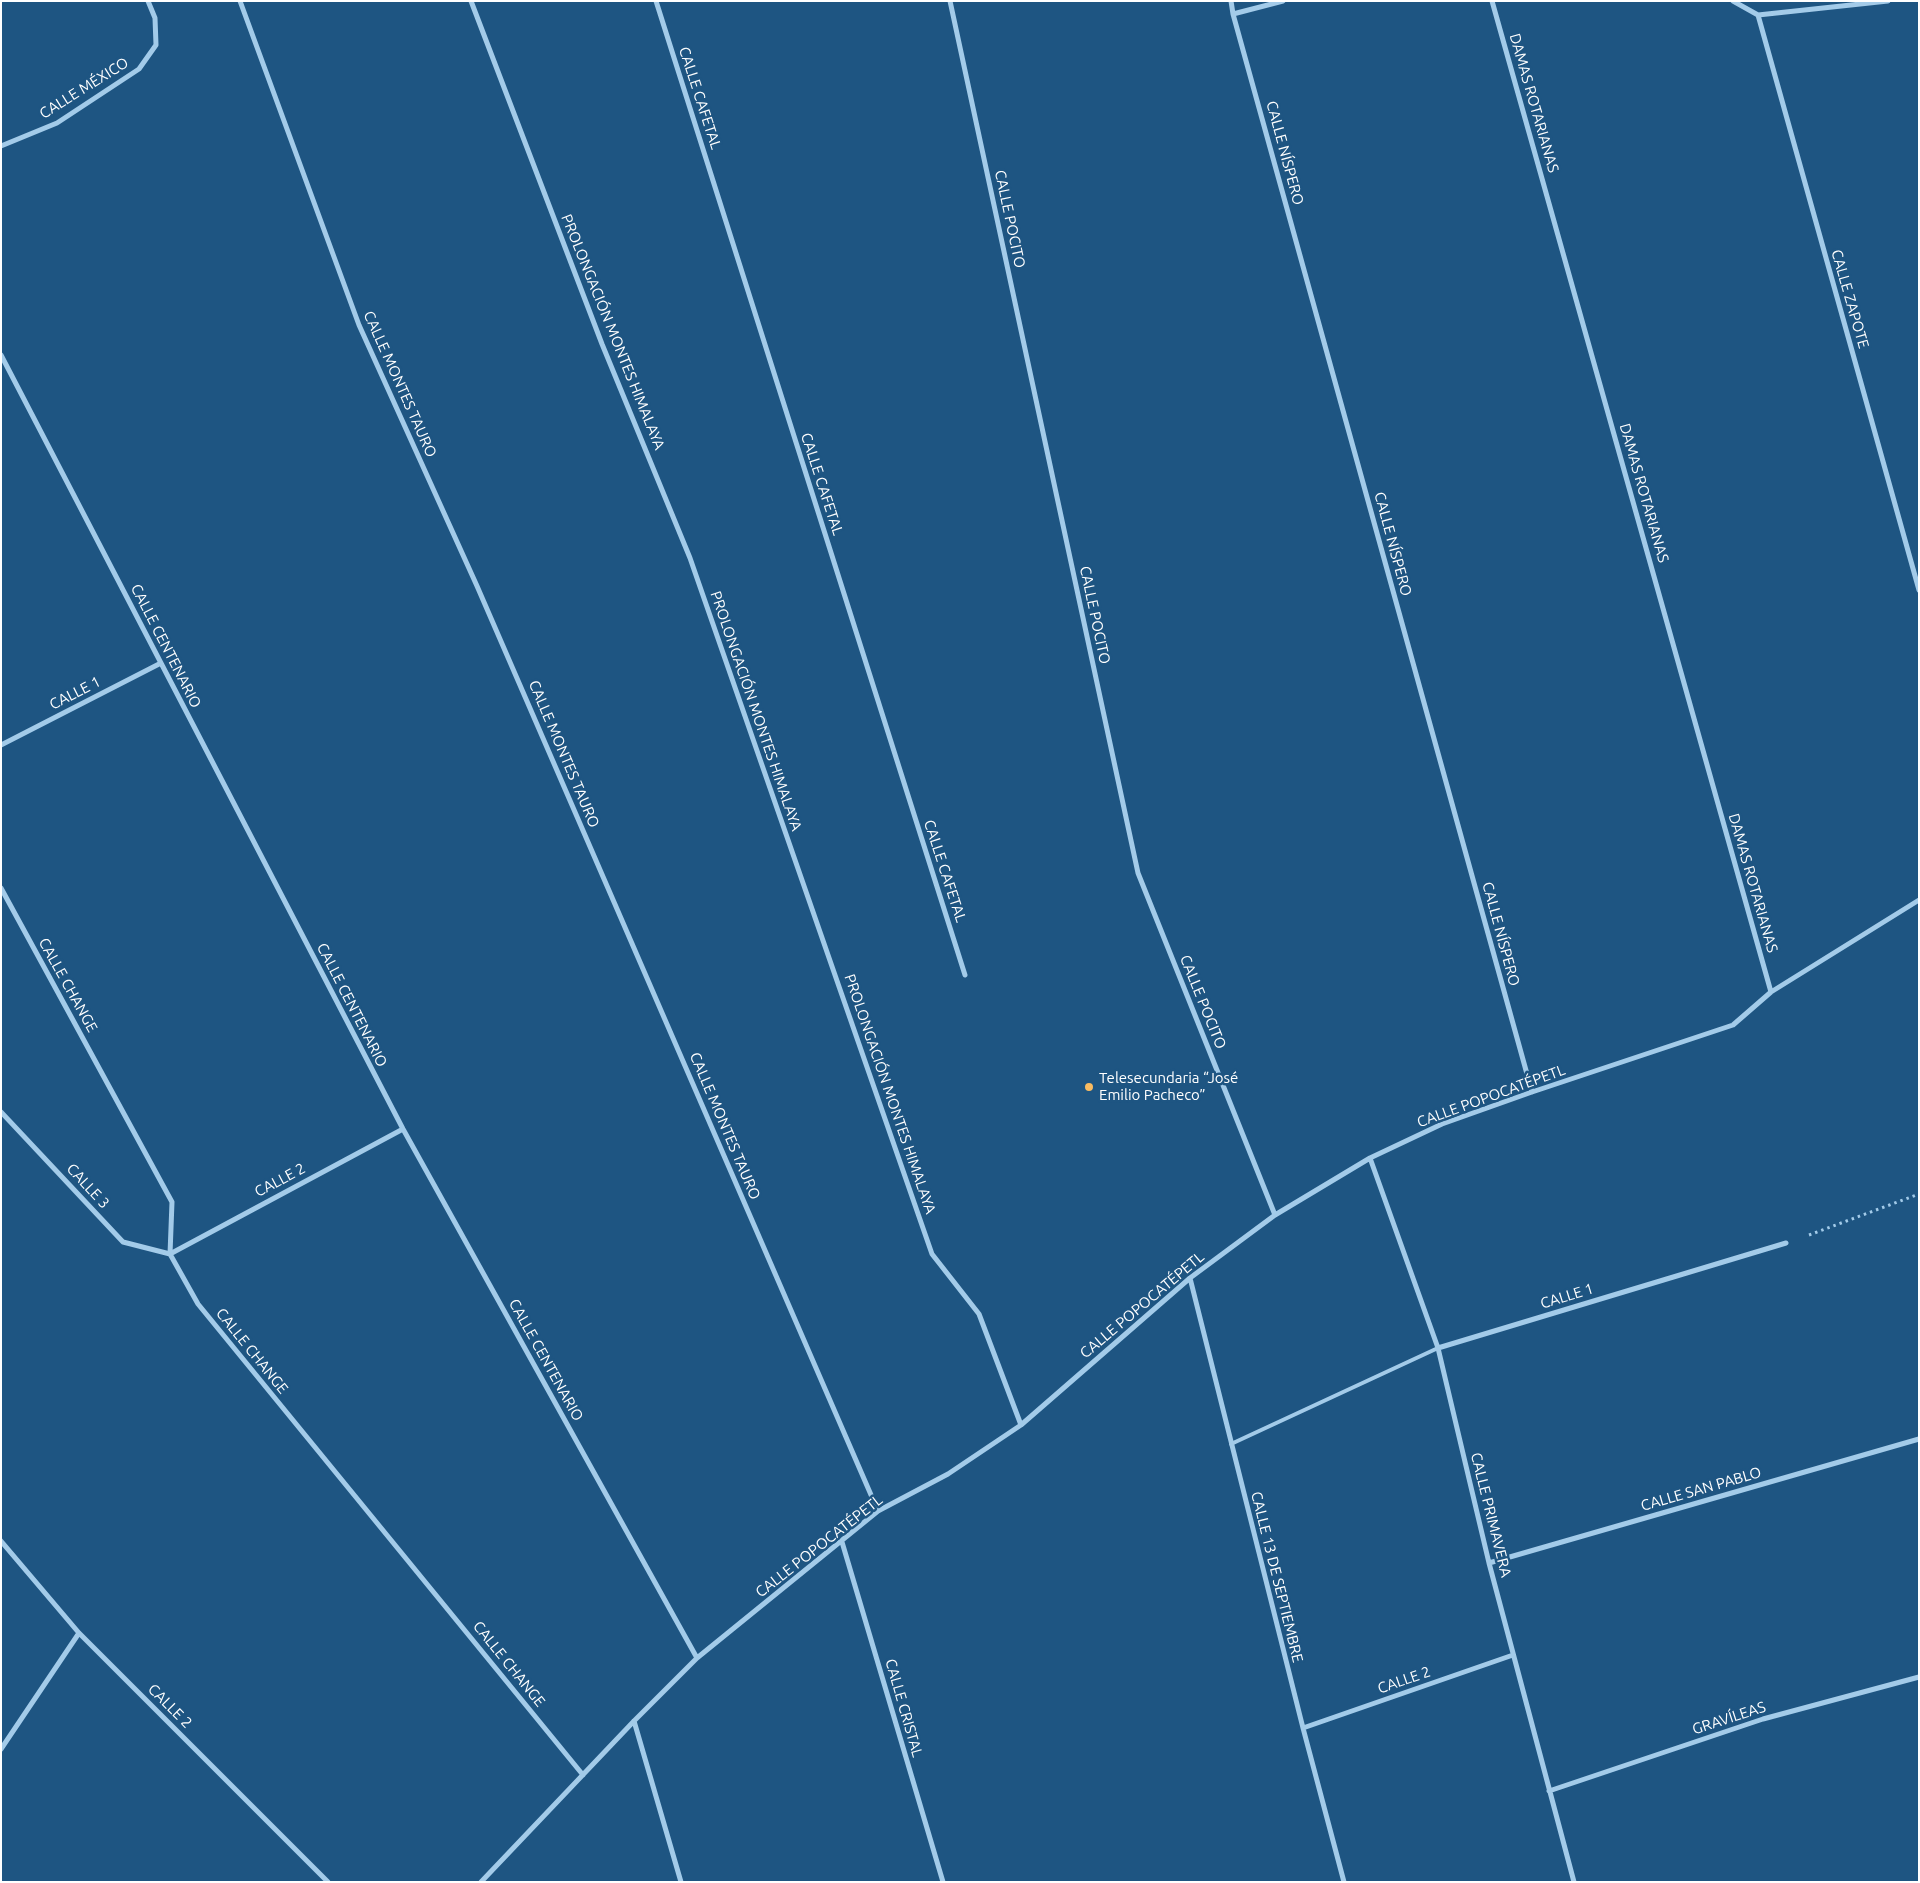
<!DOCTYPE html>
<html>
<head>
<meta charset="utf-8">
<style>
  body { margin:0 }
  #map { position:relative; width:1920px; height:1883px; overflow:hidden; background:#1e5582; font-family:Ubuntu,sans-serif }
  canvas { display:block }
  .frame { position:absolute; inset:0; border:2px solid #fff; pointer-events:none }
</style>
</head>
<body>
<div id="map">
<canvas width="1920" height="1883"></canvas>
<div class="frame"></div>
</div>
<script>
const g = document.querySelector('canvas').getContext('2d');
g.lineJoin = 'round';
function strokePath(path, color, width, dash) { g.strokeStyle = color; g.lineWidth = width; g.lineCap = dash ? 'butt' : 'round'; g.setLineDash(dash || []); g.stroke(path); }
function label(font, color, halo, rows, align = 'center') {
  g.font = font + ' Ubuntu,sans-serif'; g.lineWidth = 5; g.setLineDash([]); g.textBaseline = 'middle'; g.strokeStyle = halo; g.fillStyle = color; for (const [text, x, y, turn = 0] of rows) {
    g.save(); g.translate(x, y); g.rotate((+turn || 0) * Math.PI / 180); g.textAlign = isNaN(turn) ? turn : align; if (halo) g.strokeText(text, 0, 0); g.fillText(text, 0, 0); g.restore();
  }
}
strokePath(new Path2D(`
  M1809,1235L1919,1194`), '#a3cbe9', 3, [2.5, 4]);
strokePath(new Path2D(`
  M1231,1444L1438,1348`), '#a3cbe9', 4);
strokePath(new Path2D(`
  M240,1L359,325L477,586L878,1511
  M471,1L602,344L690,558L932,1254L979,1314L1021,1425
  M656,1L965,975
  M950,1L1138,873L1275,1215
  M1231,1L1233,14L1532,1092
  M1492,1L1771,992
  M1733,1L1758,15L1888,1
  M1233,14L1283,1
  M1758,15L1919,590
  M1,146L57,123L139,69L156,45L155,18L148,1
  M1,355L403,1129L697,1658
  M1,745L161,663
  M1,888L172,1202L170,1254L198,1304L583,1775
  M1,1112L123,1242L170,1254L403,1129
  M1370,1158L1438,1348L1489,1563L1574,1882
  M1190,1278L1303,1728L1344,1882
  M1438,1348L1786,1243
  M1,1541L79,1633L328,1882
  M842,1542L943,1882
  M1489,1563L1919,1439
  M634,1721L681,1882
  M1303,1728L1513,1655
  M1,1749L79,1633
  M1549,1791L1763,1719L1919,1677
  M481,1882L634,1721L697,1658L878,1511L948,1474L1021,1425L1190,1278L1275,1215L1370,1158L1442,1124L1532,1092L1733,1025L1771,992L1919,900`), '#a3cbe9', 5);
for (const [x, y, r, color] of [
  [1089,1087,5,"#f9bc62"]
]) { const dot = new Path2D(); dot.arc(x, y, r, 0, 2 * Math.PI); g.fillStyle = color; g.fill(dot); strokePath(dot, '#1e5582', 2); }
label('15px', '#fff', '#1e5582', [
  ["CALLE MÉXICO",84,88,-32],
  ["CALLE CAFETAL",700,98,72],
  ["DAMAS ROTARIANAS",1534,103,74],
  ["CALLE NÍSPERO",1285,153,75],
  ["CALLE POCITO",1010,219,78],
  ["CALLE ZAPOTE",1850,299,74],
  ["PROLONGACIÓN MONTES HIMALAYA",613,332,68],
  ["CALLE MONTES TAURO",400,384,66],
  ["CALLE CAFETAL",822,484,72],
  ["DAMAS ROTARIANAS",1644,493,74],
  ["CALLE NÍSPERO",1393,544,75],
  ["CALLE POCITO",1095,615,78],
  ["CALLE CENTENARIO",166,646,63],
  ["CALLE 1",75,693,-27],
  ["PROLONGACIÓN MONTES HIMALAYA",756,711,71],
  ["CALLE MONTES TAURO",564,754,67],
  ["CALLE CAFETAL",945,871,72],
  ["DAMAS ROTARIANAS",1753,883,74],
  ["CALLE NÍSPERO",1501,934,75],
  ["CALLE CHANGE",68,985,61],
  ["CALLE POCITO",1203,1002,68],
  ["CALLE CENTENARIO",352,1005,63],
  ["PROLONGACIÓN MONTES HIMALAYA",890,1094,71],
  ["CALLE POPOCATÉPETL",1491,1096,-20],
  ["CALLE MONTES TAURO",725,1126,67],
  ["CALLE 2",280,1180,-28],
  ["CALLE 3",88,1186,47],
  ["CALLE 1",1567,1296,-17],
  ["CALLE POPOCATÉPETL",1142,1305,-40],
  ["CALLE CHANGE",252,1351,51],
  ["CALLE CENTENARIO",546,1360,61],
  ["CALLE SAN PABLO",1701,1489,-16],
  ["CALLE PRIMAVERA",1491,1515,76],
  ["CALLE POPOCATÉPETL",819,1546,-38],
  ["CALLE 13 DE SEPTIEMBRE",1277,1577,76],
  ["CALLE CHANGE",509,1664,51],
  ["CALLE 2",1404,1680,-19],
  ["CALLE 2",170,1706,45],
  ["CALLE CRISTAL",904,1708,74],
  ["GRAVÍLEAS",1729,1718,-18]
]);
label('15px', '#fff', '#1e5582', [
  ["Telesecundaria “José",1099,1078],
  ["Emilio Pacheco”",1099,1095]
], 'left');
</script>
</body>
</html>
